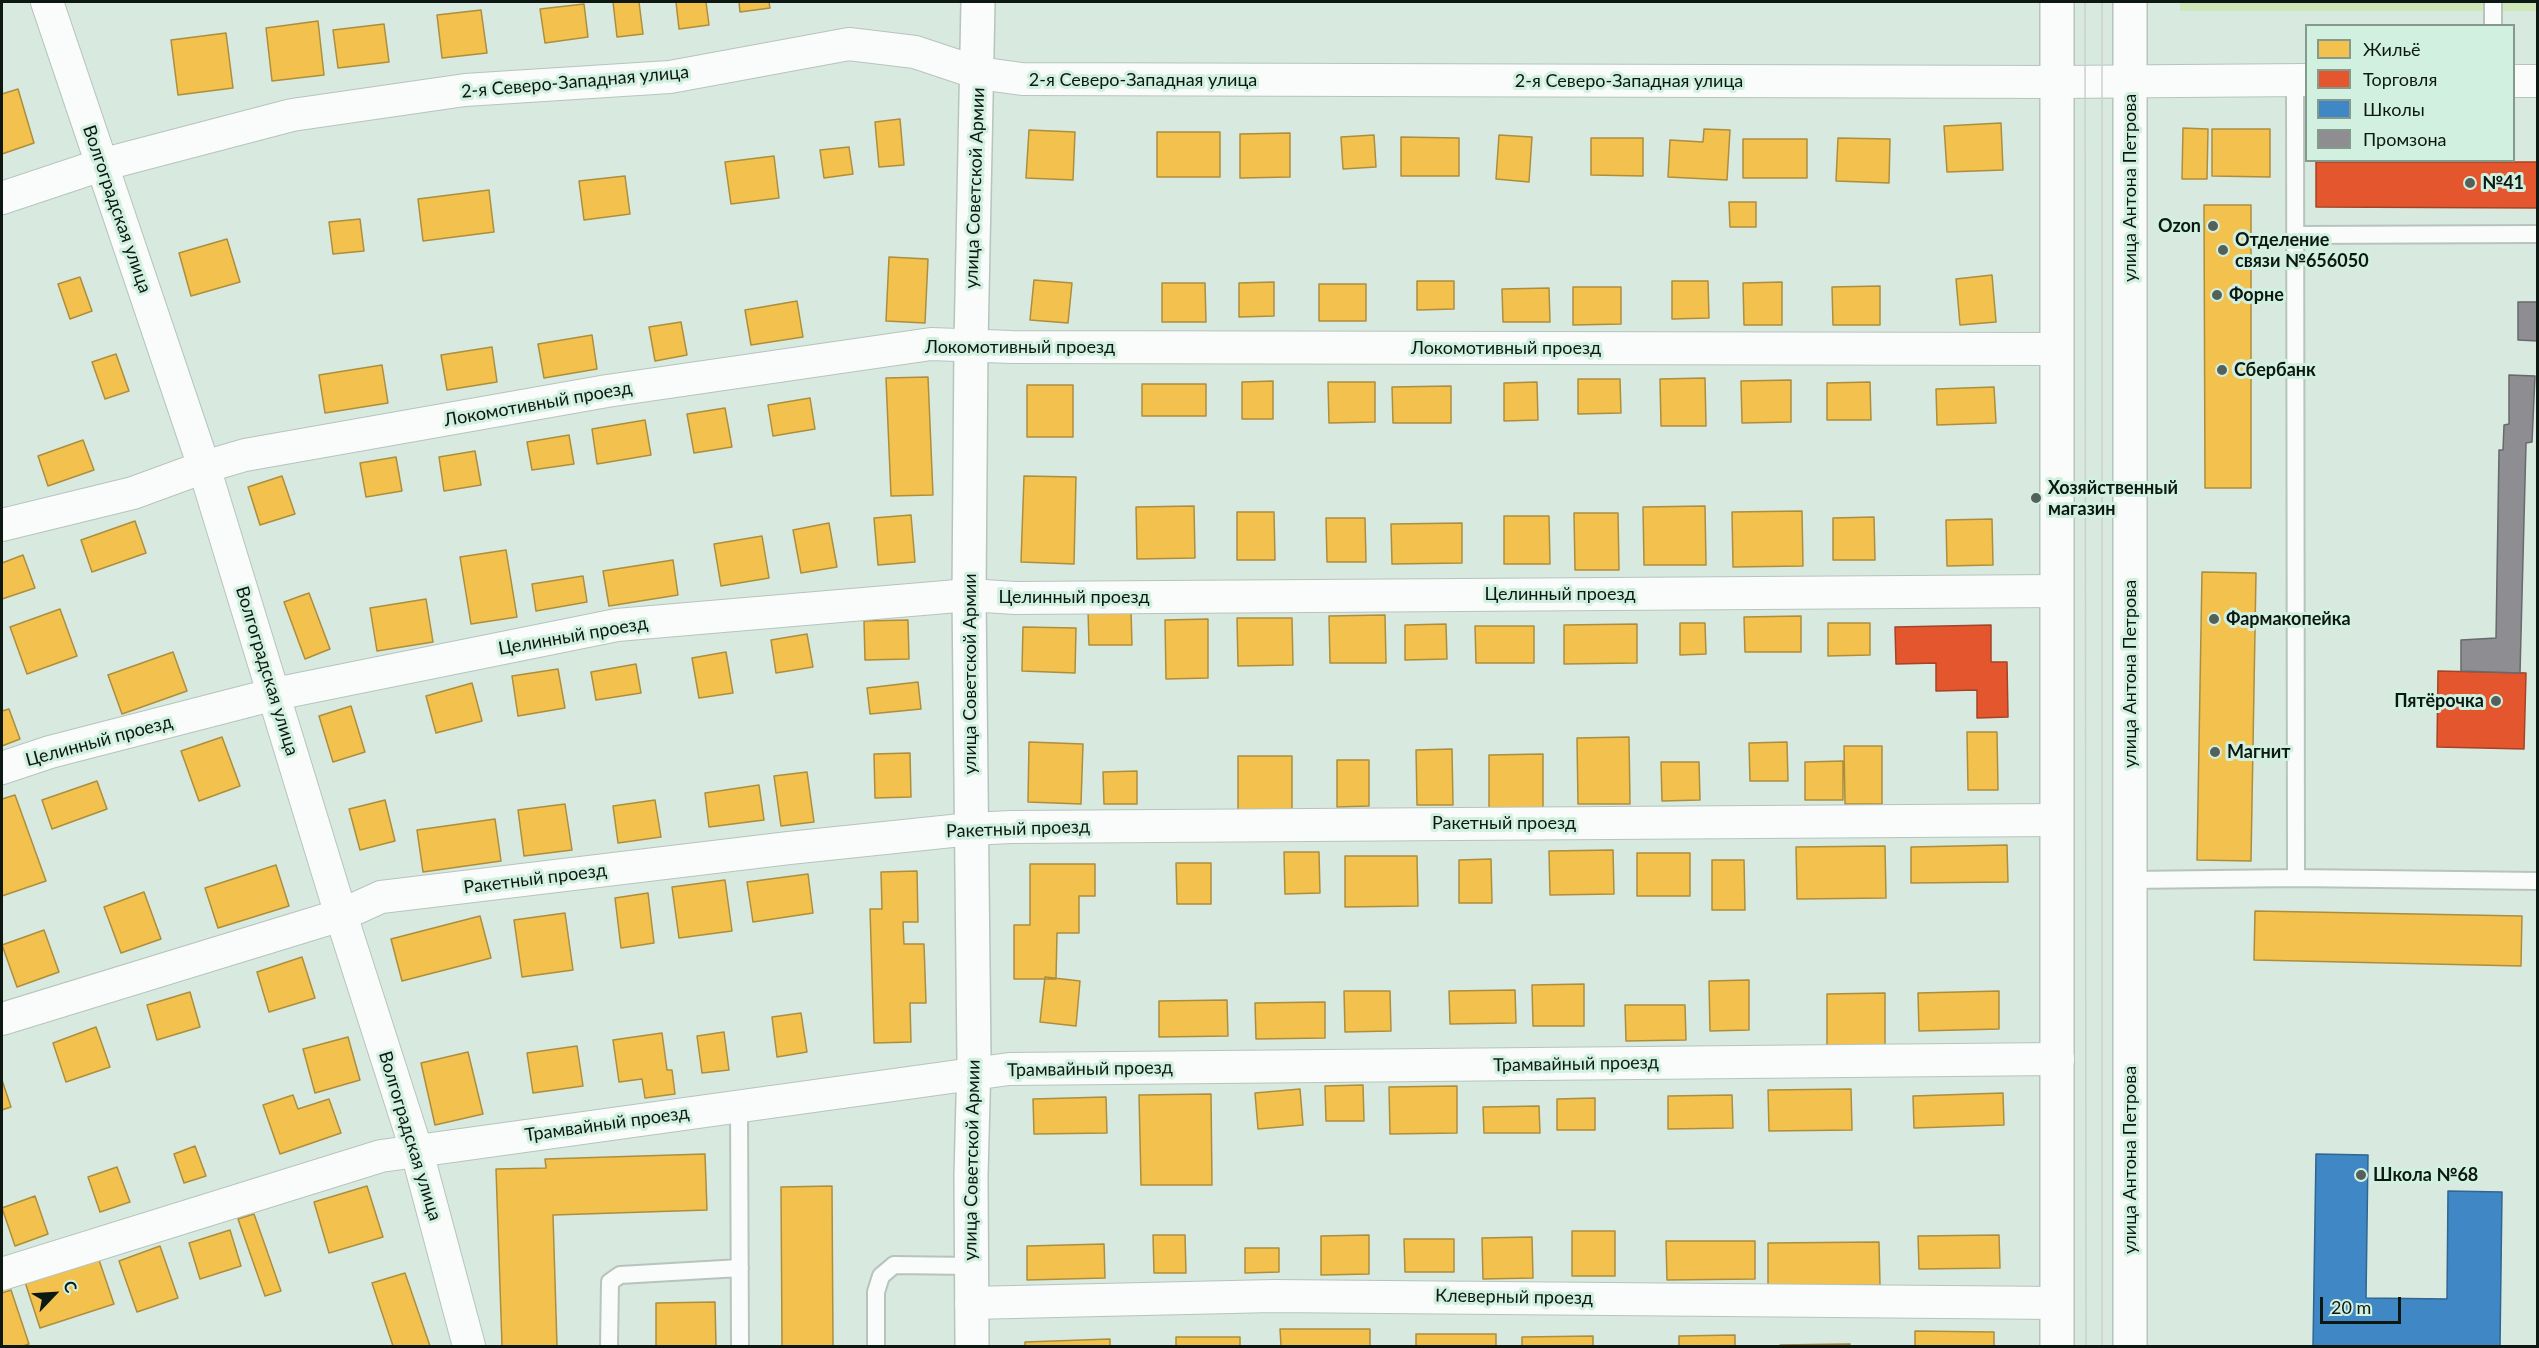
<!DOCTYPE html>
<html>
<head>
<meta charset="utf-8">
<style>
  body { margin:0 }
  #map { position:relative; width:2539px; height:1348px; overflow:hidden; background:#d8e9e0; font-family:Lato,sans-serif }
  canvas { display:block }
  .frame { position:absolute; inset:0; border:3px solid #0d1813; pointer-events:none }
  .legend { position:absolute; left:2305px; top:24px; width:210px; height:138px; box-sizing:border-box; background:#d1f0df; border:2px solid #839a8d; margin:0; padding:8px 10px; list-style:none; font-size:18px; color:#0d1813 }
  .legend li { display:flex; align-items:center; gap:12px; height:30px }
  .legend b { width:30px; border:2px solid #839a8d }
  .north { position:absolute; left:24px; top:1264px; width:60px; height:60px; -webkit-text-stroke:4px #d1f0df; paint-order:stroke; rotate:65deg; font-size:16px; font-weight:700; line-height:24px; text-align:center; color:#0d1813 }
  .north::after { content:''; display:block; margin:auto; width:21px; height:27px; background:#0d1813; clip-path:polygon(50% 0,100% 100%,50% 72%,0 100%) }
  .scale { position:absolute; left:2320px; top:1297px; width:81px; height:27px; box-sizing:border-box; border:3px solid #0d1813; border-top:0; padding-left:8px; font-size:18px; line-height:21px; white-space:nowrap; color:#0d1813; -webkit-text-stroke:4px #d1f0df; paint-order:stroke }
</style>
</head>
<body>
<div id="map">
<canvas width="2539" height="1348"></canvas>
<div class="frame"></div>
<ul class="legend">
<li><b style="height:16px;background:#f2c14e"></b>Жильё</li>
<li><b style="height:16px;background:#e4572e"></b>Торговля</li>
<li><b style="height:16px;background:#3f88c5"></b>Школы</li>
<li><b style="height:16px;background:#8d8d92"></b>Промзона</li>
</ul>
<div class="north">С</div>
<div class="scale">20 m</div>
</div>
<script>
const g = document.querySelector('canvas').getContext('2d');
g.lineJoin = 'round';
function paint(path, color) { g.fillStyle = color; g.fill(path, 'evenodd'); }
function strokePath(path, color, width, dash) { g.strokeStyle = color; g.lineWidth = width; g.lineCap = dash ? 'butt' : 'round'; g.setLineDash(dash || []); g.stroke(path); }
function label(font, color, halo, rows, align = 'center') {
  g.font = font + ' Lato,sans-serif'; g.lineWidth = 6; g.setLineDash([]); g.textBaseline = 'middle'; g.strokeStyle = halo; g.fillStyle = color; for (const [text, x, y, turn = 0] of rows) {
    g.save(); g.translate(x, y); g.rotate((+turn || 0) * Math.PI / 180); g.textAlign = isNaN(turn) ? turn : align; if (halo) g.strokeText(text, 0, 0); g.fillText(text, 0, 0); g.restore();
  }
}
paint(new Path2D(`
  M2180,2H2538L2537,11H2180Z`), '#d0e7b9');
const homes = new Path2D(`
  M613,2H639L643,34L617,37Z
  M676,2H706L709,25L679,29Z
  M739,2H769L770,8L740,12Z
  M584,4L588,37L545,43L540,9Z
  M481,10L487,53L442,58L437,15Z
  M318,21L324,75L272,81L266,28Z
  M384,24L389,62L338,68L333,30Z
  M226,33L233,88L178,95L171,40Z
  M18,89L34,143L2,154V94Z
  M900,119L904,165L879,167L875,122Z
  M2001,123L2003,170L1947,172L1944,126Z
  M2183,128L2208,129L2207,179H2182Z
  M1704,129L1730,130L1727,180L1668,177L1670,140L1703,142Z
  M2212,129H2270V177L2212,176Z
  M1029,130L1075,132L1073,180L1026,178Z
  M1157,132H1220V177H1157Z
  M1290,133V177L1240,178V134Z
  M1374,135L1376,167L1343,169L1341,137Z
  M1499,135L1532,137L1529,182L1496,179Z
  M1401,137L1459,138V176H1401Z
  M1591,138H1643V176L1591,175Z
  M1838,138L1890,139L1889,183L1836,181Z
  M1743,139H1807V178H1743Z
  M849,147L853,174L824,178L820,150Z
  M774,156L779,198L731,204L725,162Z
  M625,176L630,214L584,220L579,181Z
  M489,190L494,232L423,241L418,199Z
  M1729,202H1756V227H1730Z
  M2204,205H2251V488H2205Z
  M360,219L364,251L333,254L329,222Z
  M227,239L240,282L191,296L179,253Z
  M889,257L928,259L925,323L886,321Z
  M1992,275L1996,322L1960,325L1956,279Z
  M80,277L92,311L70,319L58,284Z
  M1034,280L1072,283L1068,323L1030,320Z
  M1417,281H1454V309L1417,310Z
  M1672,281H1708L1709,318L1672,319Z
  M1274,282V316L1239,317V283Z
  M1782,282V325H1744L1743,283Z
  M1162,283H1205L1206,322H1162Z
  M1319,284H1366V321H1319Z
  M1880,286V325H1833L1832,287Z
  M1573,287H1621V324L1573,325Z
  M1549,288L1550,322H1503L1502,289Z
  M797,301L803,337L751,345L745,310Z
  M681,322L687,355L655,361L649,327Z
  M592,335L597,369L544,378L538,344Z
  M492,347L497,382L447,390L441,355Z
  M116,354L129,391L105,399L92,362Z
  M382,365L388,403L325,413L319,375Z
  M928,377L933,495L891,496L886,378Z
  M1705,378L1706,426H1661L1660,379Z
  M1578,379H1620L1621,413L1578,414Z
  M1791,380V422L1742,423L1741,381Z
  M1273,381V419H1242V382Z
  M1328,382H1375V422L1329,423Z
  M1537,382L1538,420L1504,421V383Z
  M1870,382L1871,420H1827V383Z
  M1142,384H1206V416H1142Z
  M1027,385H1073V437H1027Z
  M1451,386V423H1393L1392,387Z
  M1994,387L1996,423L1937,425L1936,389Z
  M810,398L815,429L773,436L768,405Z
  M725,408L732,447L694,453L687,414Z
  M645,420L651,455L597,464L592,429Z
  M569,435L574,464L532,470L527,442Z
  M83,440L94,470L48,486L38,456Z
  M475,451L481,485L444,491L439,457Z
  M396,457L402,491L366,497L360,463Z
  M282,476L295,514L260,525L248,487Z
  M1024,476L1076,477L1074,564L1021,562Z
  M1194,506L1195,558L1137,559L1136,507Z
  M1705,506L1706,565H1644L1643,507Z
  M1802,511L1803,566L1733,567L1732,512Z
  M1237,512H1274L1275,560H1237Z
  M1574,513H1618L1619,570H1575Z
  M911,515L915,562L878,565L874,518Z
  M1504,516H1549L1550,564H1504Z
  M1874,517L1875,560H1833V518Z
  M1326,518H1365L1366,562H1327Z
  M1992,519L1993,565L1947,566L1946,520Z
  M135,521L146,553L92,572L81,540Z
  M829,523L837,567L801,573L793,530Z
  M1462,523V563L1392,564L1391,524Z
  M762,536L769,578L721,586L714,544Z
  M506,550L517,617L471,624L460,557Z
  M23,555L35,588L2,599V563Z
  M673,560L678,595L609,606L603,571Z
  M2202,572L2256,573L2251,861L2197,860Z
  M583,576L587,602L536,611L532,584Z
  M309,593L330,649L305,659L284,602Z
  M426,599L433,642L377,651L370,608Z
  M60,609L77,656L27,674L10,627Z
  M1088,611H1131L1132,645H1089Z
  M1385,615L1386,663H1330L1329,616Z
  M1801,616V652H1745L1744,617Z
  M1237,618H1292L1293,665L1238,666Z
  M1208,619V678L1166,679L1165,620Z
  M908,620L909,659L865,660L864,621Z
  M1680,623H1705L1706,654L1680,655Z
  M1828,623H1870V655L1828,656Z
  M1446,624L1447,659L1405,660V625Z
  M1637,624V663L1564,664V625Z
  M1475,626H1534V663H1476Z
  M1023,627L1076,628L1075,673L1022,671Z
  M807,634L813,667L776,673L771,640Z
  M173,652L187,691L122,714L108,675Z
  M726,652L733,693L699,698L692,658Z
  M636,664L641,693L596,700L591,672Z
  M558,669L565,708L518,716L512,676Z
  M918,682L921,709L870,714L867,688Z
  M472,683L482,721L436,733L426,696Z
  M351,706L365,752L333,762L319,716Z
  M9,709L20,739L2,746V711Z
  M1967,732H1997L1998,790H1968Z
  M222,737L240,786L199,801L181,751Z
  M1629,737L1630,804H1578L1577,738Z
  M1029,742L1083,744L1081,804L1028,802Z
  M1787,742L1788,781H1750L1749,743Z
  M1844,746H1882V804H1845Z
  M1452,749L1453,805H1417L1416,750Z
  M910,753L911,797L875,798L874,754Z
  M1543,754V811L1489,812V755Z
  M1238,756H1292V810L1238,811Z
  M1337,760H1369V806L1337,807Z
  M1843,761V800H1805V762Z
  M1661,762H1699L1700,800L1662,801Z
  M1137,771V804H1104L1103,772Z
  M807,772L814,822L781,826L774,776Z
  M97,781L107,809L52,829L42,800Z
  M759,785L764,820L709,827L705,793Z
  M15,795L46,881L2,896V799Z
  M385,800L395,841L360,850L349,809Z
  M655,800L661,837L618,843L613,806Z
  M565,804L572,850L524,856L518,810Z
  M495,819L501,861L423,872L417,830Z
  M2007,845L2008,882L1911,883V847Z
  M1885,846L1886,898L1797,899L1796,847Z
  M1613,850L1614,894L1550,895L1549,851Z
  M1284,852H1319L1320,893L1285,894Z
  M1637,853H1690V896H1637Z
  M1345,856H1417L1418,906L1345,907Z
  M1491,859L1492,903H1459V860Z
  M1712,860H1744L1745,910H1712Z
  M1176,863H1211V904H1177Z
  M1030,864H1095V896H1079V933H1057L1056,979H1014V925H1030Z
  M276,865L289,906L218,928L205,888Z
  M917,871L918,922H903L904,944H924L926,1003H910L911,1042L874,1043L870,909H882L881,872Z
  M808,874L813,913L753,922L747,882Z
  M725,880L732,931L679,938L672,887Z
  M144,892L161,939L121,953L104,907Z
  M648,893L654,943L621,948L615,898Z
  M2255,911L2522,916L2521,966L2254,960Z
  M565,913L573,970L522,977L514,920Z
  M480,916L491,958L402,981L391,939Z
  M44,930L59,972L17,987L2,945Z
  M302,957L315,998L269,1012L257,972Z
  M1045,977L1080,981L1076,1026L1040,1022Z
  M1749,980V1030L1710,1031L1709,981Z
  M1584,984V1026H1533L1532,985Z
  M1515,990L1516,1023L1450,1024L1449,991Z
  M1344,991H1390L1391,1031L1345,1032Z
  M1999,991V1029L1919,1031L1918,993Z
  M190,992L200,1027L157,1040L147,1005Z
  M1885,993V1049H1827V994Z
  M1227,1000L1228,1036L1159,1037V1001Z
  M1325,1002V1038L1256,1039L1255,1003Z
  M1625,1005H1685L1686,1040L1626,1041Z
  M801,1013L807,1052L777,1057L772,1017Z
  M96,1027L110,1067L66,1082L53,1043Z
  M724,1032L729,1070L702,1073L697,1036Z
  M662,1033L667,1070H672L675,1094L645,1098L642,1079L619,1082L613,1040Z
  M348,1037L360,1080L315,1093L303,1049Z
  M577,1046L583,1086L533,1093L527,1053Z
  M468,1052L483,1114L435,1125L421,1063Z
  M2,1080L11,1107L2,1110Z
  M1363,1085L1364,1121H1326L1325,1086Z
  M1457,1086V1133L1390,1134L1389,1087Z
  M1300,1089L1303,1125L1258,1129L1255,1093Z
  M1851,1089L1852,1130L1769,1131L1768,1090Z
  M2003,1093L2004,1125L1914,1128L1913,1096Z
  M1211,1094L1212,1185H1141L1139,1095Z
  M293,1095L298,1109L329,1099L341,1133L280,1154L263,1105Z
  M1732,1095L1733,1128L1668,1129V1096Z
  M1106,1097L1107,1133L1034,1134L1033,1099Z
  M1595,1098V1130H1557V1099Z
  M1539,1106L1540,1133H1484L1483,1107Z
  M195,1146L206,1176L184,1183L174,1154Z
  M705,1154L707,1210L553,1215L557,1346H502L496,1169L546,1168L545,1159Z
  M117,1167L130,1202L100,1212L88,1177Z
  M367,1186L383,1237L329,1253L314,1202Z
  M832,1186L833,1346H782L781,1187Z
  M35,1196L48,1234L15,1246L2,1208Z
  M254,1214L281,1291L265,1296L238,1219Z
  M230,1230L241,1266L200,1279L189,1243Z
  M1572,1231H1615V1276H1572Z
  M1153,1235H1185L1186,1273H1154Z
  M1369,1235V1274L1321,1275V1236Z
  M1999,1235L2000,1268L1919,1269L1918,1236Z
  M1532,1237L1533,1278L1483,1279L1482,1238Z
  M1404,1239H1454V1272H1405Z
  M1666,1241H1755V1279L1667,1280Z
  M1879,1242L1880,1285L1768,1286V1243Z
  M1104,1244L1105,1278L1027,1280V1246Z
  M160,1246L178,1298L137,1312L119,1261Z
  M1245,1248H1279V1272L1245,1273Z
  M98,1257L114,1304L40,1328L25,1282Z
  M405,1273L430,1346H393L372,1283Z
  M11,1290L29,1344L23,1346H2V1293Z
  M715,1302L716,1346H656V1303Z
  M1280,1329H1370V1346H1281Z
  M1915,1331L1994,1332V1346H1915Z
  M1416,1334H1496V1346H1416Z
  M1735,1335V1346H1679V1336Z
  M1593,1336V1346H1522V1337Z
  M1176,1337H1240V1346H1176Z
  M1110,1339V1346H1025V1342Z
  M1850,1344V1346H1780V1345Z`);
paint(homes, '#f2c14e');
strokePath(homes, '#ad8e3c', 1.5);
const shops = new Path2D(`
  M2316,162H2538V208L2316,207Z
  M1991,625V662H2007L2008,717L1977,718V690L1936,691V663L1896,664L1895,627Z
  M2438,671L2526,673L2524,749L2437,747Z`);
paint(shops, '#e4572e');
strokePath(shops, '#a44426', 1.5);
const schools = new Path2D(`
  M2316,1154L2368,1155L2366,1298L2447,1299L2448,1191L2502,1192L2500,1346H2313Z`);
paint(schools, '#3f88c5');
strokePath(schools, '#306690', 1.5);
const industry = new Path2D(`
  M2518,302H2538V341L2518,340Z
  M2509,375L2535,376L2532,442L2526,443L2520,673L2461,671V640L2496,638L2499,450H2503L2504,425L2509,424Z`);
paint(industry, '#8d8d92');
strokePath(industry, '#676a6c', 1.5);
const service = new Path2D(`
  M2493,2V26
  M2295,79L2296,878
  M2296,235L2538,234
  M2131,880L2296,878L2538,881
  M739,1105L740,1346
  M609,1346L610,1282L620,1275L740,1268
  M876,1346V1292L881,1276L894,1265L971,1266`);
const minor = new Path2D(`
  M47,2L204,467L341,915L417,1152L469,1346
  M2514,81H2538
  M2,198L101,165L292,115L465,90L670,77L849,44L915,52L978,73L1022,79L2057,82L2306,80
  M2,525L133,493L204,467L245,455L607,391L931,344L1011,347L2057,349
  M2,768L50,752L275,694L617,625L969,595L1015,598L2057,591
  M2,1019L341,915L381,897L789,848L971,829L1011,827L2057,820
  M2,1274L381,1156L1009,1069L2058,1059
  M971,1303L1274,1296L2057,1303`);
const tertiary = new Path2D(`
  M972,1346L971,1176L974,1061L969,595L971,344L978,2`);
const secondary = new Path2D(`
  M2057,2V1346
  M2130,1346V2`);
strokePath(service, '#b6c4bd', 20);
strokePath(minor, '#b6c4bd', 34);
strokePath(tertiary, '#b6c4bd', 36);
strokePath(secondary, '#b6c4bd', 36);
strokePath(service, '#f9fcfa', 16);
strokePath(minor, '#f9fcfa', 32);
strokePath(tertiary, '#f9fcfa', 33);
strokePath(secondary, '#f9fcfa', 33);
strokePath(new Path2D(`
  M2085,2L2086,1346
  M2102,2V1346`), '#ccd0ce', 1.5);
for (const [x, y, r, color] of [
  [2470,183,6,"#54615b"],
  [2213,226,6,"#54615b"],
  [2223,250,6,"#54615b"],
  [2217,295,6,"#54615b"],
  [2222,370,6,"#54615b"],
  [2036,498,6,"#54615b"],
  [2214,619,6,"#54615b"],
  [2496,701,6,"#54615b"],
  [2215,752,6,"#54615b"],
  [2361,1175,6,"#54615b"]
]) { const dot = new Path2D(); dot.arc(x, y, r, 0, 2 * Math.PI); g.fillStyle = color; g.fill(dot); strokePath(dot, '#d1f0df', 2); }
label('18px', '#0d1813', '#d1f0df', [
  ["2-я Северо-Западная улица",1143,80],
  ["2-я Северо-Западная улица",1629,81],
  ["2-я Северо-Западная улица",575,82,-5],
  ["улица Советской Армии",975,188,-88],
  ["улица Антона Петрова",2130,188,-90],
  ["Волгоградская улица",117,209,71],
  ["Локомотивный проезд",1020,347],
  ["Локомотивный проезд",1506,348],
  ["Локомотивный проезд",538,404,-10],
  ["Целинный проезд",1560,594],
  ["Целинный проезд",1074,597],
  ["Целинный проезд",573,636,-10],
  ["Волгоградская улица",267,671,73],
  ["улица Советской Армии",970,674,-90],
  ["улица Антона Петрова",2130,674,-90],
  ["Целинный проезд",99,741,-15],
  ["Ракетный проезд",1504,823],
  ["Ракетный проезд",1018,829,-2],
  ["Ракетный проезд",535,879,-7],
  ["Трамвайный проезд",1576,1064,-1],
  ["Трамвайный проезд",1090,1069,-1],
  ["Трамвайный проезд",607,1124,-8],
  ["Волгоградская улица",410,1136,73],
  ["улица Советской Армии",972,1160,-89],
  ["улица Антона Петрова",2130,1160,-90],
  ["Клеверный проезд",1514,1297,1]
]);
label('bold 18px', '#0d1813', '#d1f0df', [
  ["№41",2482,183],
  ["Ozon",2201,226,"right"],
  ["Отделение",2235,240],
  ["связи №656050",2235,261],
  ["Форне",2229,295],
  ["Сбербанк",2234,370],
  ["Хозяйственный",2048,488],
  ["магазин",2048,509],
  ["Фармакопейка",2226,619],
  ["Пятёрочка",2484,701,"right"],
  ["Магнит",2227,752],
  ["Школа №68",2373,1175]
], 'left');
</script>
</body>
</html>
